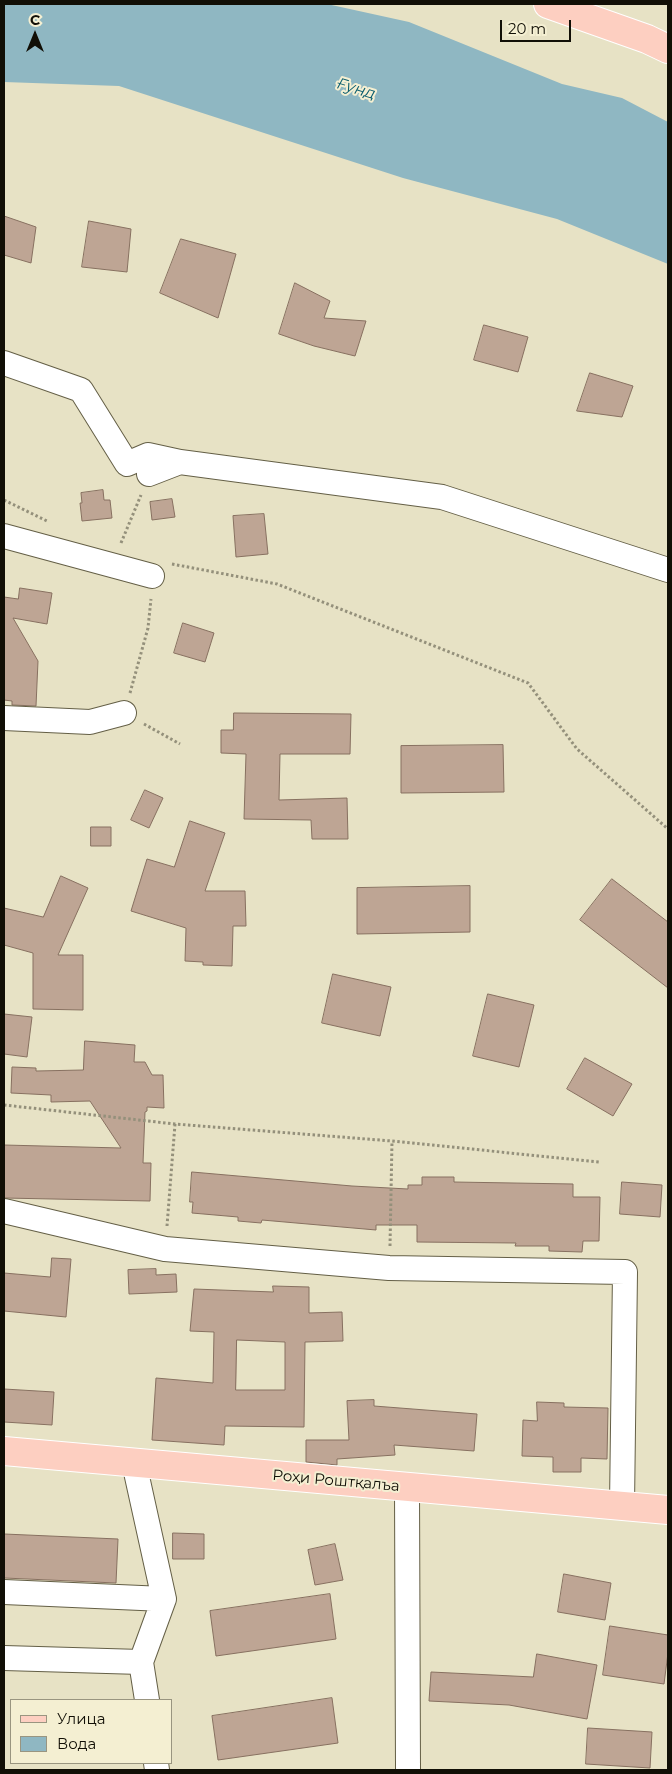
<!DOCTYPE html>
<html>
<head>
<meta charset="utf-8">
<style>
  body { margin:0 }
  #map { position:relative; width:672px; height:1774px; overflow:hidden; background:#e7e2c5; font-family:Montserrat,sans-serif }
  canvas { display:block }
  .frame { position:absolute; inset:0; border:5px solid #110f06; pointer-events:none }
  .legend { position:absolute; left:10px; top:1699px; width:162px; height:65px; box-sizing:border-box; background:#f4efd2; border:1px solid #999580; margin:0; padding:6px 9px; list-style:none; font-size:15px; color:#110f06 }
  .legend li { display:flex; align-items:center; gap:10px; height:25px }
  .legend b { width:25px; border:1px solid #999580 }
  .north { position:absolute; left:10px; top:10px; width:50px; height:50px; -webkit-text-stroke:4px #f4efd2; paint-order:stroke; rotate:0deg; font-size:14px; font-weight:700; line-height:20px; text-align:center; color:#110f06 }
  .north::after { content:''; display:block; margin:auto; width:18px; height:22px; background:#110f06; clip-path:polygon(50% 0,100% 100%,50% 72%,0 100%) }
  .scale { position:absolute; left:500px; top:20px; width:71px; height:22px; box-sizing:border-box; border:2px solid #110f06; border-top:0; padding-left:6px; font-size:15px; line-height:18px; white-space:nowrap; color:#110f06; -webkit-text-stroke:4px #f4efd2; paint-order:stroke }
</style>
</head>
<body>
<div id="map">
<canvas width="672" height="1774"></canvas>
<div class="frame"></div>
<ul class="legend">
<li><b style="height:6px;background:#fdcfc1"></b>Улица</li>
<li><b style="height:14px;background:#8fb7c2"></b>Вода</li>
</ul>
<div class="north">С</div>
<div class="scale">20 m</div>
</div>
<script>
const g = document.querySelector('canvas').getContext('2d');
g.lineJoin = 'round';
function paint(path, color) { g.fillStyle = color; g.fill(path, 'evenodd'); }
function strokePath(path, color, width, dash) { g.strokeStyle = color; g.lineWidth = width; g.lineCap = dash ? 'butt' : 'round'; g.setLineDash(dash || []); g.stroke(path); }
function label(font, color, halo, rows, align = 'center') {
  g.font = font + ' Montserrat,sans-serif'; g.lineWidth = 4; g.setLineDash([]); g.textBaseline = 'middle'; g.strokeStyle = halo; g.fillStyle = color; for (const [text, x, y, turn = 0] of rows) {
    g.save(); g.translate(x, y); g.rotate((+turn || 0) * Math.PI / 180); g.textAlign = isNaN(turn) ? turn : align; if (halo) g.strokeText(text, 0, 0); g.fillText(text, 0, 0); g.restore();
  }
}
paint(new Path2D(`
  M4,4H327L409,22L562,84L622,98L668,122V264L557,219L403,178L119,86L4,82Z`), '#8fb7c2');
const building = new Path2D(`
  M4,216L36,227L31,263L4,255Z
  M89,221L131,229L127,272L82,267Z
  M181,239L236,254L218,318L160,293Z
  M295,283L330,301L324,318L366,321L355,356L314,346L279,334Z
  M484,325L528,337L518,372L474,360Z
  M590,373L633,386L622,417L577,411Z
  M103,490L104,500H110L112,518L82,521L80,503H82L81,493Z
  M172,499L175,517L152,520L150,502Z
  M264,514L268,554L236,557L233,516Z
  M20,588L52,593L47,624L13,618L38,661L36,706L12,705V701L4,700V597L18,599Z
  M183,623L214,633L205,662L174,653Z
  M234,713L351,714L350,754H280L279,800L347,798L348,839H312L311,820L244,819L246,754L221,753V730H233Z
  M503,745L504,792L401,793V746Z
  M145,790L163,798L149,828L131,820Z
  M190,821L225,833L205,891H245L246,926H233L232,966L203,965V962L185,961L186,928L131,911L147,859L174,867Z
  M91,827H111V846H91Z
  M61,876L88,888L58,955H83V1010L33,1009V953L4,945V908L43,917Z
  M612,879L668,922V988L580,920Z
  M470,886V932L357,934V888Z
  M333,974L391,987L380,1036L322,1023Z
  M488,994L534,1005L519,1067L473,1056Z
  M4,1014L32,1017L27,1057L4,1054Z
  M85,1041L135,1045L134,1062H145L152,1075H163L164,1108L147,1107V1111L145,1112L143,1163H151L150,1201L4,1198V1145L121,1148L90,1101L51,1102V1095L11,1093L12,1067L36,1068V1071L83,1070Z
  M585,1058L632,1084L613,1116L567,1089Z
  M192,1172L352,1186L408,1189V1185H422V1177H454V1182L573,1184V1197H600L599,1241H583L582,1252L549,1251V1246H515L516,1243L417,1242V1225H376V1230L262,1220L261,1223L238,1221V1217L192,1213L193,1202H190Z
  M622,1182L662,1185L660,1217L620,1214Z
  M52,1258L71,1259L66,1317L4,1311V1273L50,1277Z
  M156,1269V1275L176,1274L177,1292L129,1294L128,1270Z
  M273,1286L309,1287V1313L342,1312L343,1341L305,1342L304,1427L225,1426L224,1445L152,1440L156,1378L213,1383L214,1332L190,1331L194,1289L273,1292ZM237,1340L285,1342V1390H236Z
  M4,1389L54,1392L52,1425L4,1422Z
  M374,1400V1406L477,1414L474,1451L394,1445L395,1455L337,1459V1465L306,1462V1440H349L347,1401Z
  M537,1402L564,1403V1407L608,1408L607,1459L581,1458V1472H553V1457L522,1456L523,1420L537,1421Z
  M173,1533L204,1534V1559H173Z
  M4,1534L118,1539L116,1583L4,1578Z
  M335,1544L343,1580L315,1585L308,1550Z
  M564,1574L611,1583L605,1620L558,1612Z
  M330,1594L336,1639L216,1656L210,1611Z
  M610,1626L668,1635V1653L664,1684L603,1675Z
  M537,1654L597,1665L587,1719L509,1705L429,1701L431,1672L533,1677Z
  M332,1698L338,1743L218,1760L212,1716Z
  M588,1728L652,1732L650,1768L586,1764Z`);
paint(building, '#bea594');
strokePath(building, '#877060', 1);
const minor = new Path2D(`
  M4,363L81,390L127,464L148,455L180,462L149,474
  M180,462L442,497L668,570
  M4,536L152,576
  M4,718L90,722L124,713
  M4,1211L165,1249L389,1268L625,1272L622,1505
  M134,1463L164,1599L141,1662L147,1700
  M407,1488L408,1770
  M4,1592L164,1599
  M4,1658L141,1662
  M156,1763L157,1770`);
const major = new Path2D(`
  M548,4L647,39L668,49
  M4,1451L668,1510`);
strokePath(minor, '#645f46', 26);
strokePath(major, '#fff', 30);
strokePath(new Path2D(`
  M4,500L47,521
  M121,543L141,495
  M172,564L277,584L528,683L577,749L668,829
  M130,693L148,628L151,599
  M144,724L180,744
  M4,1105L175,1124L392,1141L599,1162
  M167,1226L175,1124
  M390,1246L392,1141`), '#94907b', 3, [2.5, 2.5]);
strokePath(minor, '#fff', 24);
strokePath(major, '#fdcfc1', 28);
label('15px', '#110f06', '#f4efd2', [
  ["Роҳи Роштқалъа",336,1481,5]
]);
label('italic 16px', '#095c6e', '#f4efd2', [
  ["Ғунд",356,89,17]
]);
</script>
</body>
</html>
